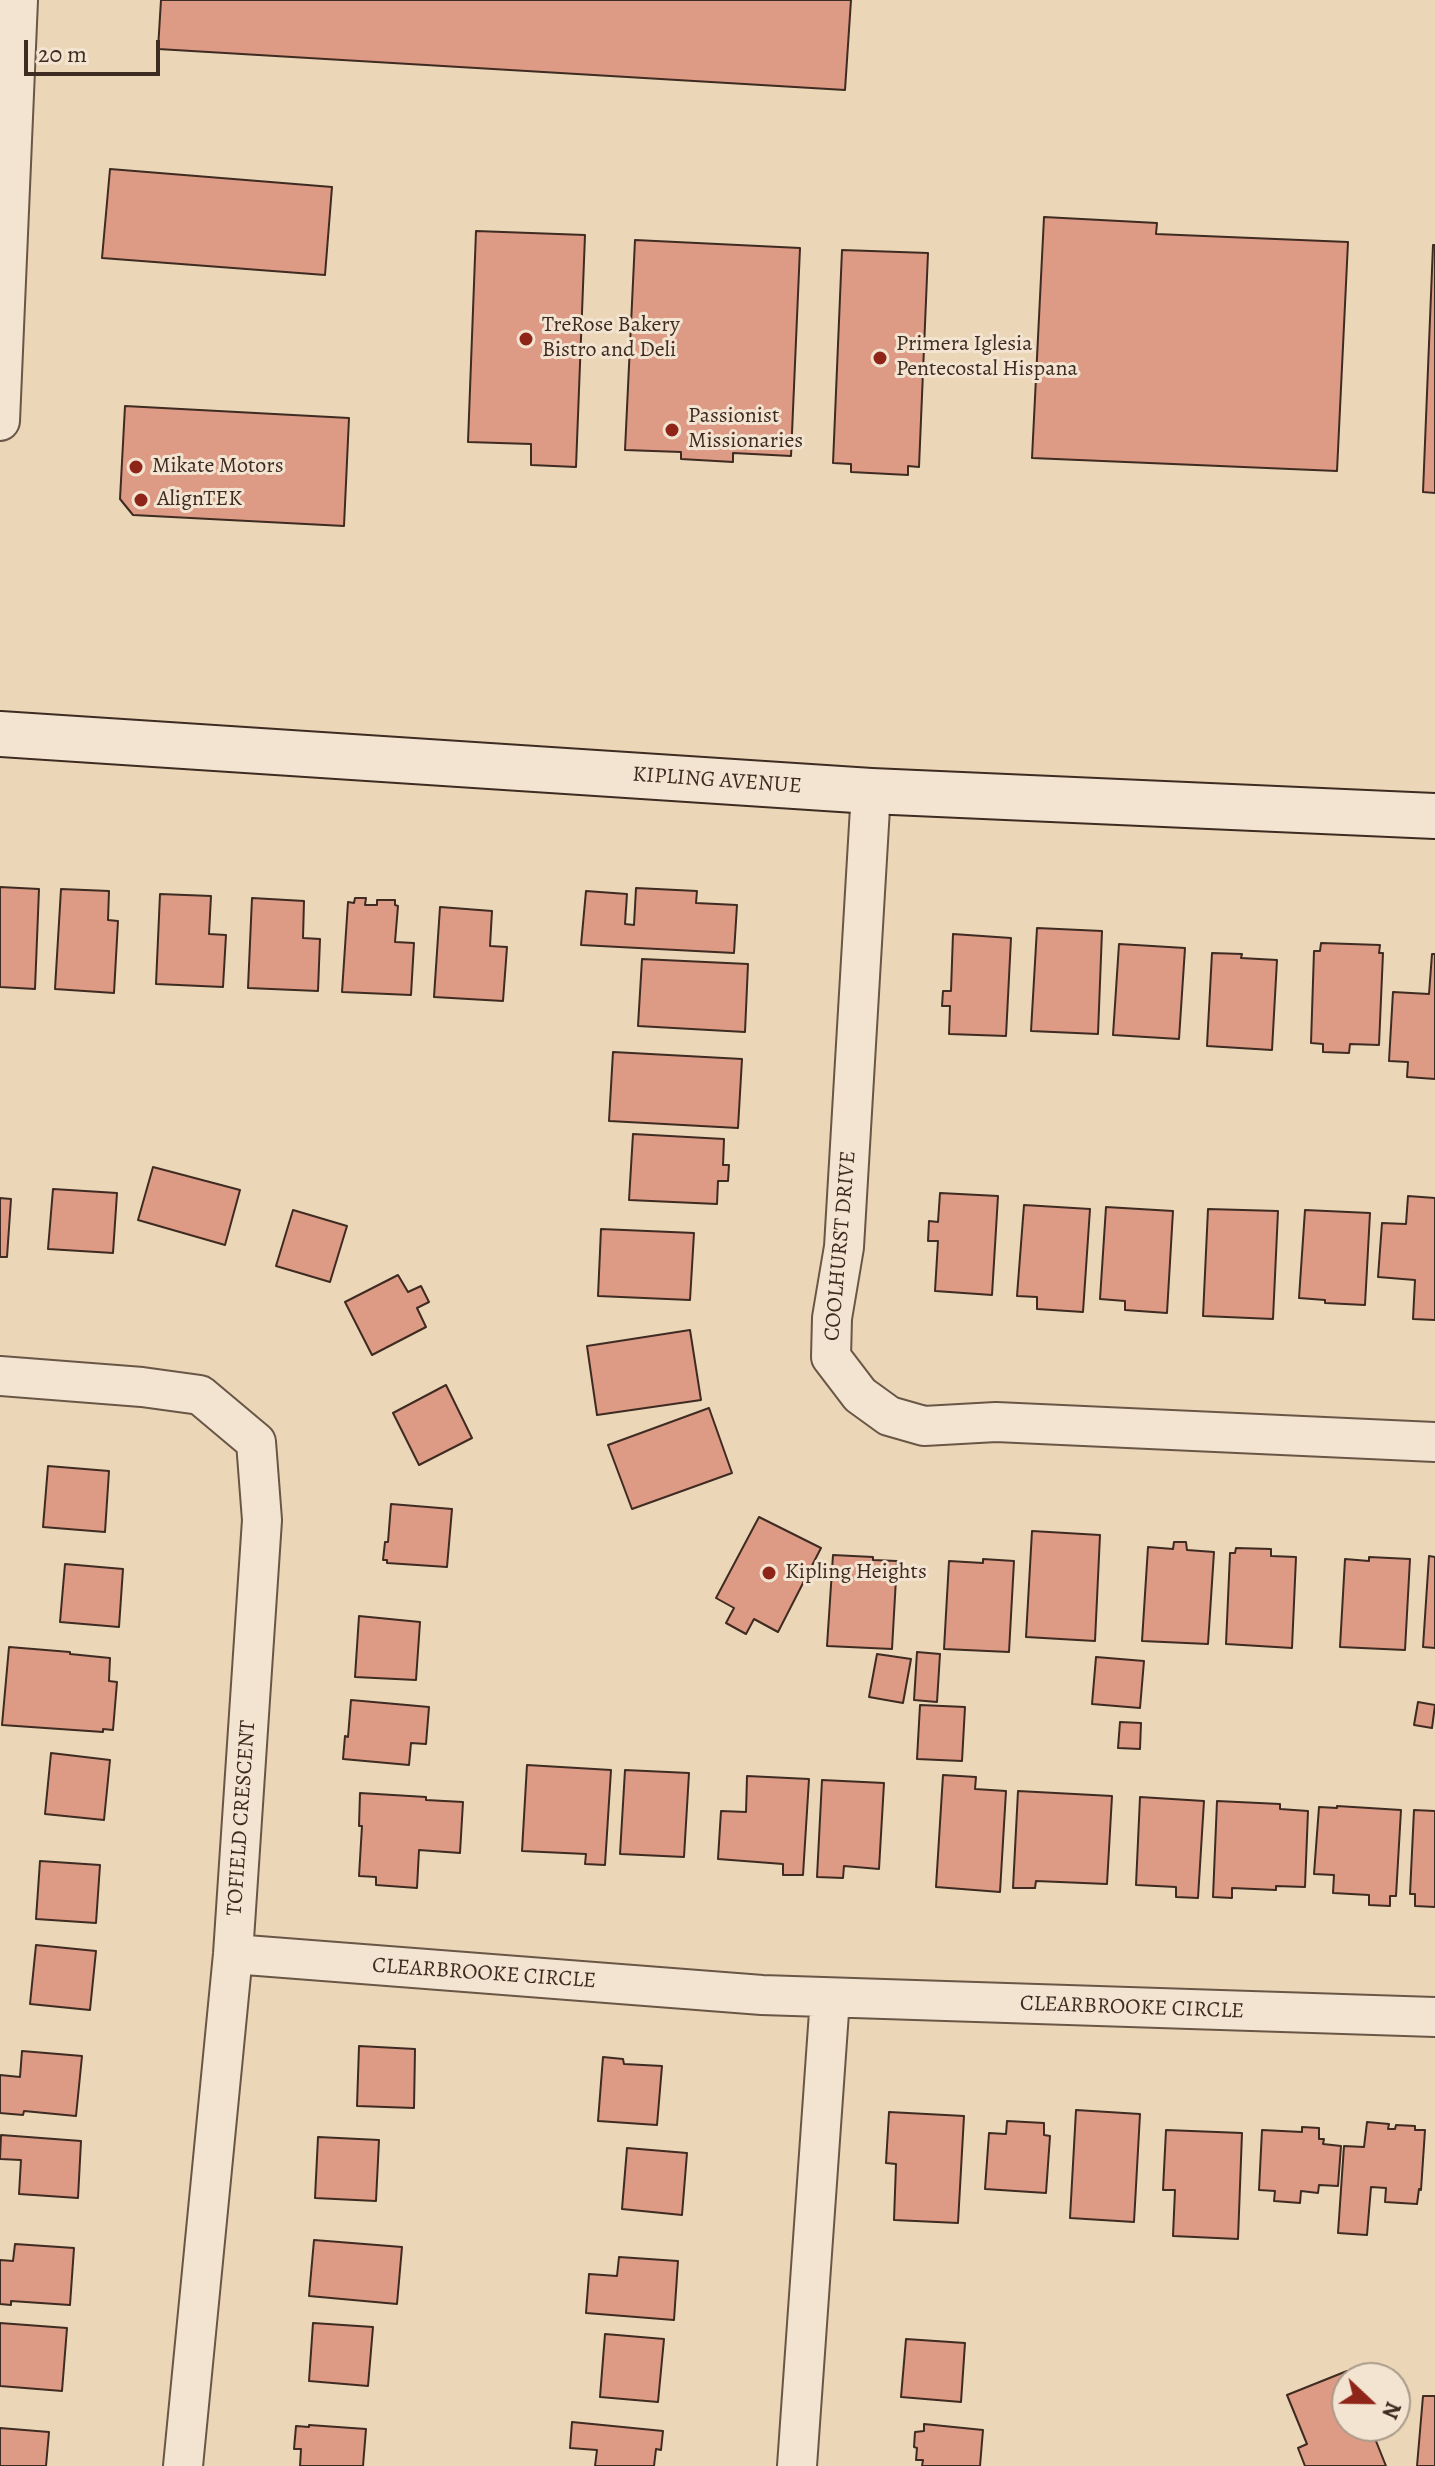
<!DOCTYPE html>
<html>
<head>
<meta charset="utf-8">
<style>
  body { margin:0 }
  #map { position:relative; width:1435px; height:2466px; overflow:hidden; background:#ebd6b7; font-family:Alegreya,serif }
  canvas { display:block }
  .north { position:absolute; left:1331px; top:2362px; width:80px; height:80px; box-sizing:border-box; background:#f2e4d0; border:2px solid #aa9a8a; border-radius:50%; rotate:112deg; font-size:22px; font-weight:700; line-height:32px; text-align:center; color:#3e2b21 }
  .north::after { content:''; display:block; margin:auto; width:28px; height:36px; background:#8f2418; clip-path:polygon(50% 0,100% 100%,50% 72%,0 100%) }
  .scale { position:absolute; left:24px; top:40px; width:136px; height:36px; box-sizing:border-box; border:4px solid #3e2b21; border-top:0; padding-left:10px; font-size:24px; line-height:28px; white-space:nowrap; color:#3e2b21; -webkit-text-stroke:6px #f2e4d0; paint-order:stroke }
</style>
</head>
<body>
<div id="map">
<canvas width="1435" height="2466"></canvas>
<div class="north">N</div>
<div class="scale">20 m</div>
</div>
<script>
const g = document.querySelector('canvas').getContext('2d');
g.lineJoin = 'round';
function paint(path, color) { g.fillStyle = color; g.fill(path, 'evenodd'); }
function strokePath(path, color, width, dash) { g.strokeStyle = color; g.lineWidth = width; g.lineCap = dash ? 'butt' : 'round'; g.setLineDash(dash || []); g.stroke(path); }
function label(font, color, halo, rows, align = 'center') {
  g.font = font + ' Alegreya,serif'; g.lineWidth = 6; g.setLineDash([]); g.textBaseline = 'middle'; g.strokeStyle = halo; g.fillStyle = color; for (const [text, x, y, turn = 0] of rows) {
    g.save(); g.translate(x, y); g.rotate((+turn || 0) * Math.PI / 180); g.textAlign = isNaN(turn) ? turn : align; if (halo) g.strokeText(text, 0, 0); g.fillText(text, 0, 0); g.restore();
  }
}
const building = new Path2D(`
  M161,0H851L845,90L158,49Z
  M110,169L332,187L325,275L102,258Z
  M1044,217L1157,223L1156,234L1348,242L1337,471L1032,458Z
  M476,231L585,235L576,467L531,465V444L468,442Z
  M635,240L800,248L791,456L733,453V462L681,459V452L625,450Z
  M1433,245H1435V493L1423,492Z
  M842,250L928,253L919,467L908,466V475L851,472V464L833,463Z
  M125,406L349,418L344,526L133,515L120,499Z
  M0,887L39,889L35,989L0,987Z
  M636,888L697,891L696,903L737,905L734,953L581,945L586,891L627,894L625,924L634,925Z
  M61,889L109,891L108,920L118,921L114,993L55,989Z
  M160,894L211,896L209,934L226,935L223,987L156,984Z
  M252,898L304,901L303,938L320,939L318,991L248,988Z
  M355,898H366L365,905H377V900H395V905L398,906L395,942L414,943L411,995L342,992L348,902L354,903Z
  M440,907L492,911L490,946L507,947L503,1001L434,997Z
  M1037,928L1102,931L1098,1034L1031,1031Z
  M953,934L1011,938L1006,1036L949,1034L950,1006H942L943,991H951Z
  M1321,943L1380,945L1379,953H1383L1379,1045L1350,1044L1349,1053L1323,1052V1044L1311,1043L1314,951H1320Z
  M1119,944L1185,948L1179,1039L1113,1035Z
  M1212,953L1242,954L1241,958L1277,960L1272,1050L1207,1046Z
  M1432,954H1435V1079L1407,1077L1408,1062L1389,1061L1393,992L1429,994Z
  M642,959L748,964L745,1032L638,1026Z
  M613,1052L742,1059L738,1128L609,1121Z
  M633,1134L724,1139L723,1165H729L728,1181H718L717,1204L629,1200Z
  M153,1167L240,1190L225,1245L138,1220Z
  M53,1189L117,1193L113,1253L48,1249Z
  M940,1193L998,1196L992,1295L935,1291L938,1241H928L929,1221L938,1222Z
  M1408,1196L1435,1198V1320L1413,1319L1415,1280L1378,1277L1382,1223L1406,1224Z
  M0,1198L11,1199L7,1257H0Z
  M1024,1205L1090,1209L1083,1312L1037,1309V1297L1017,1296Z
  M1106,1207L1173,1211L1167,1313L1125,1310V1301L1100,1299Z
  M1208,1209L1278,1211L1273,1319L1203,1316Z
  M293,1210L347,1226L330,1282L276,1266Z
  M1305,1210L1370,1213L1365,1305L1325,1303V1300L1299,1298Z
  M601,1229L694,1233L690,1300L598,1296Z
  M398,1275L408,1292L421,1286L429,1302L417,1308L426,1327L372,1355L345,1302Z
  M690,1330L701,1400L597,1415L587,1346Z
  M446,1385L472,1438L419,1465L393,1413Z
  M709,1408L732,1473L632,1509L608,1445Z
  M48,1466L109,1471L105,1532L43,1527Z
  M391,1504L452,1509L447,1567L387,1563V1560H383L385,1542H388Z
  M759,1517L821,1548L778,1632L754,1619L746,1634L726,1623L734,1608L716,1598Z
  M1032,1531L1100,1535L1095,1641L1026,1637Z
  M1174,1542H1186L1187,1550L1214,1552L1208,1644L1142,1641L1148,1547L1173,1549Z
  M1236,1548L1271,1549V1556L1296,1557L1292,1648L1226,1644L1230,1553H1235Z
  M833,1555L873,1557V1560L897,1561L892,1649L827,1646Z
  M1429,1556L1435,1557V1648L1423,1647Z
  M1369,1557L1410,1559L1405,1650L1340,1647L1345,1559L1369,1561Z
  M983,1559L1014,1561L1009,1652L944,1649L949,1561L983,1563Z
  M65,1564L123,1569L119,1627L60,1622Z
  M359,1616L420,1622L416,1680L355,1677Z
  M9,1647L70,1652V1654L110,1658L109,1681L117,1682L113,1730L103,1729V1732L2,1725Z
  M917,1652L940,1654L937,1702L914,1700Z
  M877,1654L911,1659L903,1703L869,1697Z
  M1096,1657L1144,1661L1140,1708L1092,1704Z
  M351,1700L429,1707L426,1744L411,1743L409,1765L343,1759L345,1736L348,1737Z
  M1418,1702L1435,1705L1432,1728L1414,1725Z
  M920,1705L965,1707L962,1761L917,1759Z
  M1120,1722L1141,1723L1140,1749L1118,1748Z
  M51,1753L110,1760L104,1820L45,1814Z
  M527,1765L611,1770L605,1865L585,1864L586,1854L522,1851Z
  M625,1770L689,1773L684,1857L620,1854Z
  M943,1775L976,1777L975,1789L1006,1791L1000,1892L936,1887Z
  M747,1776L809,1779L803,1875H783V1864L718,1859L721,1811L746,1812Z
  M822,1780L884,1783L879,1869L844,1866L843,1878L817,1877Z
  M1018,1791L1112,1796L1107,1884L1036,1881L1035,1888H1013Z
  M360,1793L426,1797V1800L463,1802L460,1853L419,1850L417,1888L376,1885V1877L359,1876L362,1826H359Z
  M1140,1797L1204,1801L1198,1898L1176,1897V1887L1136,1885Z
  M1217,1801L1280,1804V1809L1308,1811L1305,1887L1276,1886V1890L1232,1888V1898L1213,1897Z
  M1337,1806L1401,1810L1396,1896H1390V1906L1369,1905V1895L1333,1893L1334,1875L1314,1874L1319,1807L1337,1808Z
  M1414,1810L1435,1811V1907L1415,1906V1894H1410Z
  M40,1861L100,1865L96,1923L36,1919Z
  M36,1945L96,1951L90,2010L30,2004Z
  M359,2046L415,2049L414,2108L357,2106Z
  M22,2051L82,2056L76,2116L24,2111L23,2115L0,2113V2075L20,2077Z
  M603,2057L623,2059L624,2064L662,2066L657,2125L598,2121Z
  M1076,2110L1140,2114L1134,2222L1070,2218Z
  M889,2112L964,2116L958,2223L894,2220L896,2164L886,2163Z
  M1007,2121L1044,2123V2135L1050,2136L1046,2193L985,2189L989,2133L1006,2134Z
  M1367,2122L1389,2124L1388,2129H1395L1396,2125L1415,2126V2130H1425L1421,2190L1419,2189L1417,2204L1385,2202L1386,2188L1371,2187L1367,2235L1338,2233L1344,2146L1364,2147Z
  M1302,2127L1319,2128V2139H1324L1323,2144L1341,2146L1338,2186L1319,2185L1318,2193L1301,2191L1300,2203L1274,2201L1275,2191L1259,2190L1262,2130L1302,2132Z
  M1166,2130L1242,2133L1238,2239L1173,2236L1175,2190H1163Z
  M1,2135L81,2141L78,2198L19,2194L21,2160L0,2159Z
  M318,2137L379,2140L376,2201L315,2198Z
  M627,2148L687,2153L682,2215L622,2209Z
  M314,2240L402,2247L397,2304L309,2296Z
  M15,2244L74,2248L70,2305L11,2301V2305L0,2304V2260L13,2261Z
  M619,2257L678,2261L674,2320L586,2313L589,2274L617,2276Z
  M0,2323L67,2328L62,2391L0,2386Z
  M313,2323L373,2327L368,2386L309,2381Z
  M605,2334L664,2339L658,2402L600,2397Z
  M906,2339L965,2343L961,2402L901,2397Z
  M1347,2371L1350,2378H1347V2426H1370L1386,2466H1305L1298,2448L1307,2444L1287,2395Z
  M1423,2396H1435V2466H1417Z
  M572,2422L663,2431L661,2450L656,2449L654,2466H595L597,2450L570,2448Z
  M924,2424L983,2430L980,2466H922L923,2460H916L917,2448L914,2447L915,2432L924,2431Z
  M309,2425L366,2429L363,2466H300L301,2449H294L296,2426L309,2427Z
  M0,2428L49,2432L46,2466H0Z`);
paint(building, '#dd9a85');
strokePath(building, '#3e2b21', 2);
const street = new Path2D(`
  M0,421L18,0
  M871,791L844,1247L832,1318L831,1357L860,1395L889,1416L924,1426L996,1422L1435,1442
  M0,1376L142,1387L200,1395L256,1442L262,1520L233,1954L183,2466
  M233,1954L762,1995L1435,2017
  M797,2466L830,1998`);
const secondary = new Path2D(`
  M0,734L871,791L1435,816`);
strokePath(street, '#695646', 42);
strokePath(secondary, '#3e2b21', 48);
strokePath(street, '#f2e4d0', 38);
strokePath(secondary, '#f2e4d0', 44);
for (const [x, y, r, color] of [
  [526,339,8,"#8f2418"],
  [880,358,8,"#8f2418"],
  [672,430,8,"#8f2418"],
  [136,467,8,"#8f2418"],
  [141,500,8,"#8f2418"],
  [769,1573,8,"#8f2418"]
]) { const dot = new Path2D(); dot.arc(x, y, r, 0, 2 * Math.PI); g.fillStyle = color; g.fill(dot); strokePath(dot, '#f2e4d0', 3); }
label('22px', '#3e2b21', '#f2e4d0', [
  ["TreRose Bakery",542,326],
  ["Bistro and Deli",542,351],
  ["Primera Iglesia",896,345],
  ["Pentecostal Hispana",896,370],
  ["Passionist",688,417],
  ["Missionaries",688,442],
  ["Mikate Motors",152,467],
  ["AlignTEK",157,500],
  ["Kipling Heights",785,1573]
], 'left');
label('22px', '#3e2b21', '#f2e4d0', [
  ["KIPLING AVENUE",717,781,4],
  ["COOLHURST DRIVE",841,1246,-85],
  ["TOFIELD CRESCENT",242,1818,-86],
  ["CLEARBROOKE CIRCLE",484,1974,4],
  ["CLEARBROOKE CIRCLE",1132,2008,2]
]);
</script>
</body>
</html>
